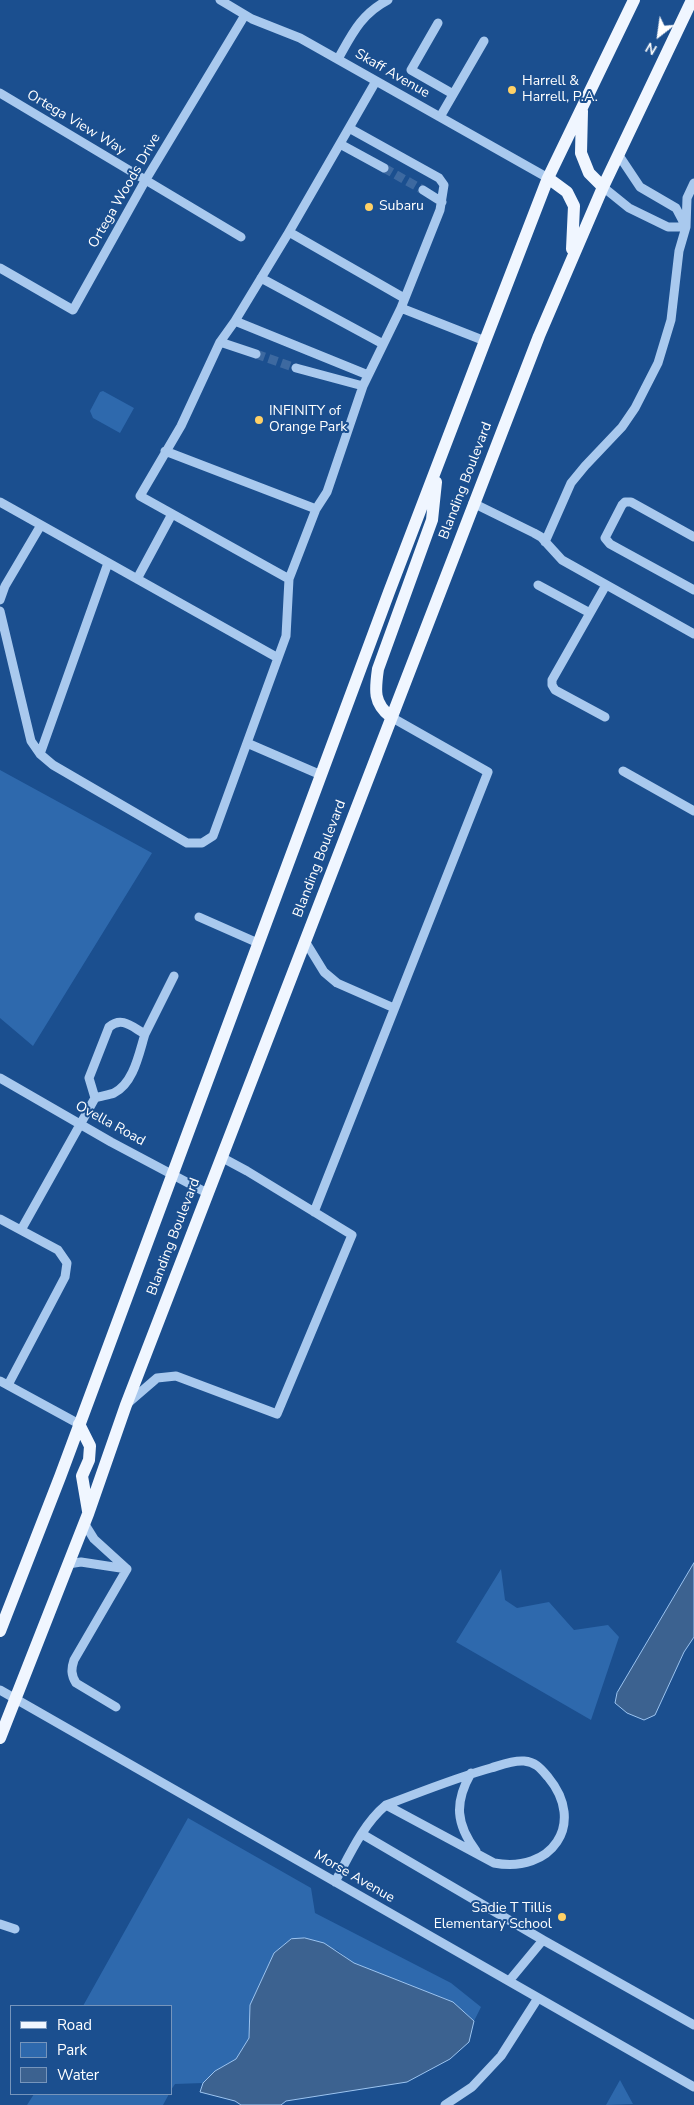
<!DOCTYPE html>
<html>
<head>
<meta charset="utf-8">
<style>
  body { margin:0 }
  #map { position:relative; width:694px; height:2105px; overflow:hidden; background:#1b4f8f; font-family:"Nunito Sans",sans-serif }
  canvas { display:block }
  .legend { position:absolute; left:10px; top:2005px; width:162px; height:90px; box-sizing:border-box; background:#1b4f8f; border:1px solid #7695bc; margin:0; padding:6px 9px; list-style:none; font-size:15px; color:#fff }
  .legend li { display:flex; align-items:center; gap:10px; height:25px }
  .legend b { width:25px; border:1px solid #7695bc }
  .north { position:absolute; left:634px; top:10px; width:50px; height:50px; -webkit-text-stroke:4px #1b4f8f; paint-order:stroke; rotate:210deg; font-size:14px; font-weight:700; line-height:20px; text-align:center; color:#fff }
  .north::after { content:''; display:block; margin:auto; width:18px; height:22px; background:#fff; clip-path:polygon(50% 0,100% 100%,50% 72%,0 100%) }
</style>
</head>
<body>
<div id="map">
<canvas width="694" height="2105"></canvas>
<ul class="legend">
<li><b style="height:6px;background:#f0f6ff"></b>Road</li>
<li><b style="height:14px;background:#2e69ad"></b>Park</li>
<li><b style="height:14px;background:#3c6290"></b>Water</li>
</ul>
<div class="north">N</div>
</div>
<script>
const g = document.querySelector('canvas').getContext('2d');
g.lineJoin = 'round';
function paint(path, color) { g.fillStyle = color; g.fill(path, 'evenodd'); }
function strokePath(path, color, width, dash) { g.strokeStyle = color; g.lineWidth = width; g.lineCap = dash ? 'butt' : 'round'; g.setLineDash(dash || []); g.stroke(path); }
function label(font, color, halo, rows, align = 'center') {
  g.font = font + ' "Nunito Sans",sans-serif'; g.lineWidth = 4; g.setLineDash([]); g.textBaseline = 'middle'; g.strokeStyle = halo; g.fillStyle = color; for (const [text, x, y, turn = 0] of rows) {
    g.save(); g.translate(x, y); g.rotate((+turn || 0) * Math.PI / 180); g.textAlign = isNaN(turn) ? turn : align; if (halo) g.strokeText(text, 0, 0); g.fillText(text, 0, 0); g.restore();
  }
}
paint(new Path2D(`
  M103,391L134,408L120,433L93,418L90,411L100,392Z
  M0,770L152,853L33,1046L0,1018Z
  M501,1569L505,1600L517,1608L549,1602L574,1630L608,1625L619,1637L591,1720L456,1642Z
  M188,1818L311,1888L315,1913L451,1983L481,2007L474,2021L453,2002L353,1963L337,1950L291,1939L274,1953L250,2005L249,2038L236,2059L215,2071L203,2083L175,2084L171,2090V2006H83Z
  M620,2080L633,2104L606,2105Z
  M34,2094H169L163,2105H27Z`), '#2e69ad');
const water = new Path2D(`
  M694,1563V1637L684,1652L655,1715L644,1720L627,1713L615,1703L617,1693Z
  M305,1938L324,1943L354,1963L453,2002L474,2021L469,2042L450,2059L407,2082L286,2101L281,2105H241L235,2101L200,2092L203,2083L215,2071L236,2059L249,2038L250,2005L274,1953L291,1939Z`);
paint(water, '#3c6290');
strokePath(water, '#9cc4f0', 1);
strokePath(new Path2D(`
  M384,168L423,190
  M256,354L296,368`), '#3d69a0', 9, [9, 4.5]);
strokePath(new Path2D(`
  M220,0L252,19L300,38L548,178
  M438,23L411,70L453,94
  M338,59C352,34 361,14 388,0
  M0,93L241,237
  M440,117L484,41
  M349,128L376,81
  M340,144L384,168
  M603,187L629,208L668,227H686L676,208L640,187L618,154
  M423,190L442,202
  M0,268L73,310L145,181L245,15
  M261,278L383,344
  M401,308L440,210L444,185L439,178L349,128L289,232L404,298
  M235,321L289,232
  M220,342L256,354
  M296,368L363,386
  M368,375L235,321L220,342L181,426L140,496L289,579L316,509L327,492L363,386L401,308L485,341
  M165,451L316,509
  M0,502L278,658
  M473,503L534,533L541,537L562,560L694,634
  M694,537L631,502H625L622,505L605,538L610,544L694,590
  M545,542L571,483L585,466L622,427L635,408L658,363L671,320L679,251L686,227L687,198L694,183
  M137,579L172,514
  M538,585L590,613
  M0,600L5,586L41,525
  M0,611L31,741L40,754L53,765L187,843H202L213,836L286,636L289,579
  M605,717L555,690L552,685V680L606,585
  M247,743L321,775
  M40,754L108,563
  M623,771L694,811
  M199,917L258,943
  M305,941L324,972L337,983L394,1008
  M145,1034L174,976
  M0,1078L111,1142L207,1193
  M314,1212L488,772L391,717
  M0,1219L58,1250L67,1263L65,1277L8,1385
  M21,1230L95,1098C101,1096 109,1095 114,1093C134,1083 139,1053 145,1034C132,1027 122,1016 109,1027L89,1078L95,1098
  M0,1381L79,1424
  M128,1403L157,1378L176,1376L277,1414L352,1235L247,1171L221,1157
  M84,1523L94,1539L127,1569
  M68,1564L81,1562L127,1569
  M0,1690L694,2087
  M116,1707L76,1683C71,1675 71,1669 74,1660L127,1569
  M471,1773C454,1803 456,1824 476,1851
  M362,1834L543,1940
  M335,1882C349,1856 363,1824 386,1805C421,1792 455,1778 491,1768C501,1765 513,1760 524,1761C536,1762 541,1769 548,1777C587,1824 551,1874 494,1863L386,1805
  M0,1924L15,1929
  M509,1981L543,1940L694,2025
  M445,2105L472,2087L501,2056L538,1998`), '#a9c9ee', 9);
strokePath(new Path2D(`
  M582,111L581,153L589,173L603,187
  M548,178L567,192L574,206L572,249
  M391,717C373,703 375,690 378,669L432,520L436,482
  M79,1424L90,1446L89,1460L82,1476L88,1511
  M0,1631L60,1477L389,592L485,341L548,178L634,0
  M0,1738L88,1514L126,1405L539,336L603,187L692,0`), '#f0f6ff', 12);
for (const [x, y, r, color] of [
  [512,90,5,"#ffd166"],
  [369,207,5,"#ffd166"],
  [259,420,5,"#ffd166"],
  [562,1917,5,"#ffd166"]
]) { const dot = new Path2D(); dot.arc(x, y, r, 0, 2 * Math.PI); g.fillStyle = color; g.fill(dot); strokePath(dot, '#1b4f8f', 2); }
label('14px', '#fff', '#1b4f8f', [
  ["Skaff Avenue",392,74,30],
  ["Ortega View Way",76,123,31],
  ["Ortega Woods Drive",125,191,-60],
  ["Blanding Boulevard",466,481,-69],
  ["Blanding Boulevard",320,859,-69],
  ["Ovella Road",110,1124,29],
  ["Blanding Boulevard",174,1237,-69],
  ["Morse Avenue",354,1877,30]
]);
label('14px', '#fff', '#1b4f8f', [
  ["Harrell &",522,82],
  ["Harrell, P.A.",522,98],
  ["Subaru",379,207],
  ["INFINITY of",269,412],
  ["Orange Park",269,428],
  ["Sadie T Tillis",552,1909,"right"],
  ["Elementary School",552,1925,"right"]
], 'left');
</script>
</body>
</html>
